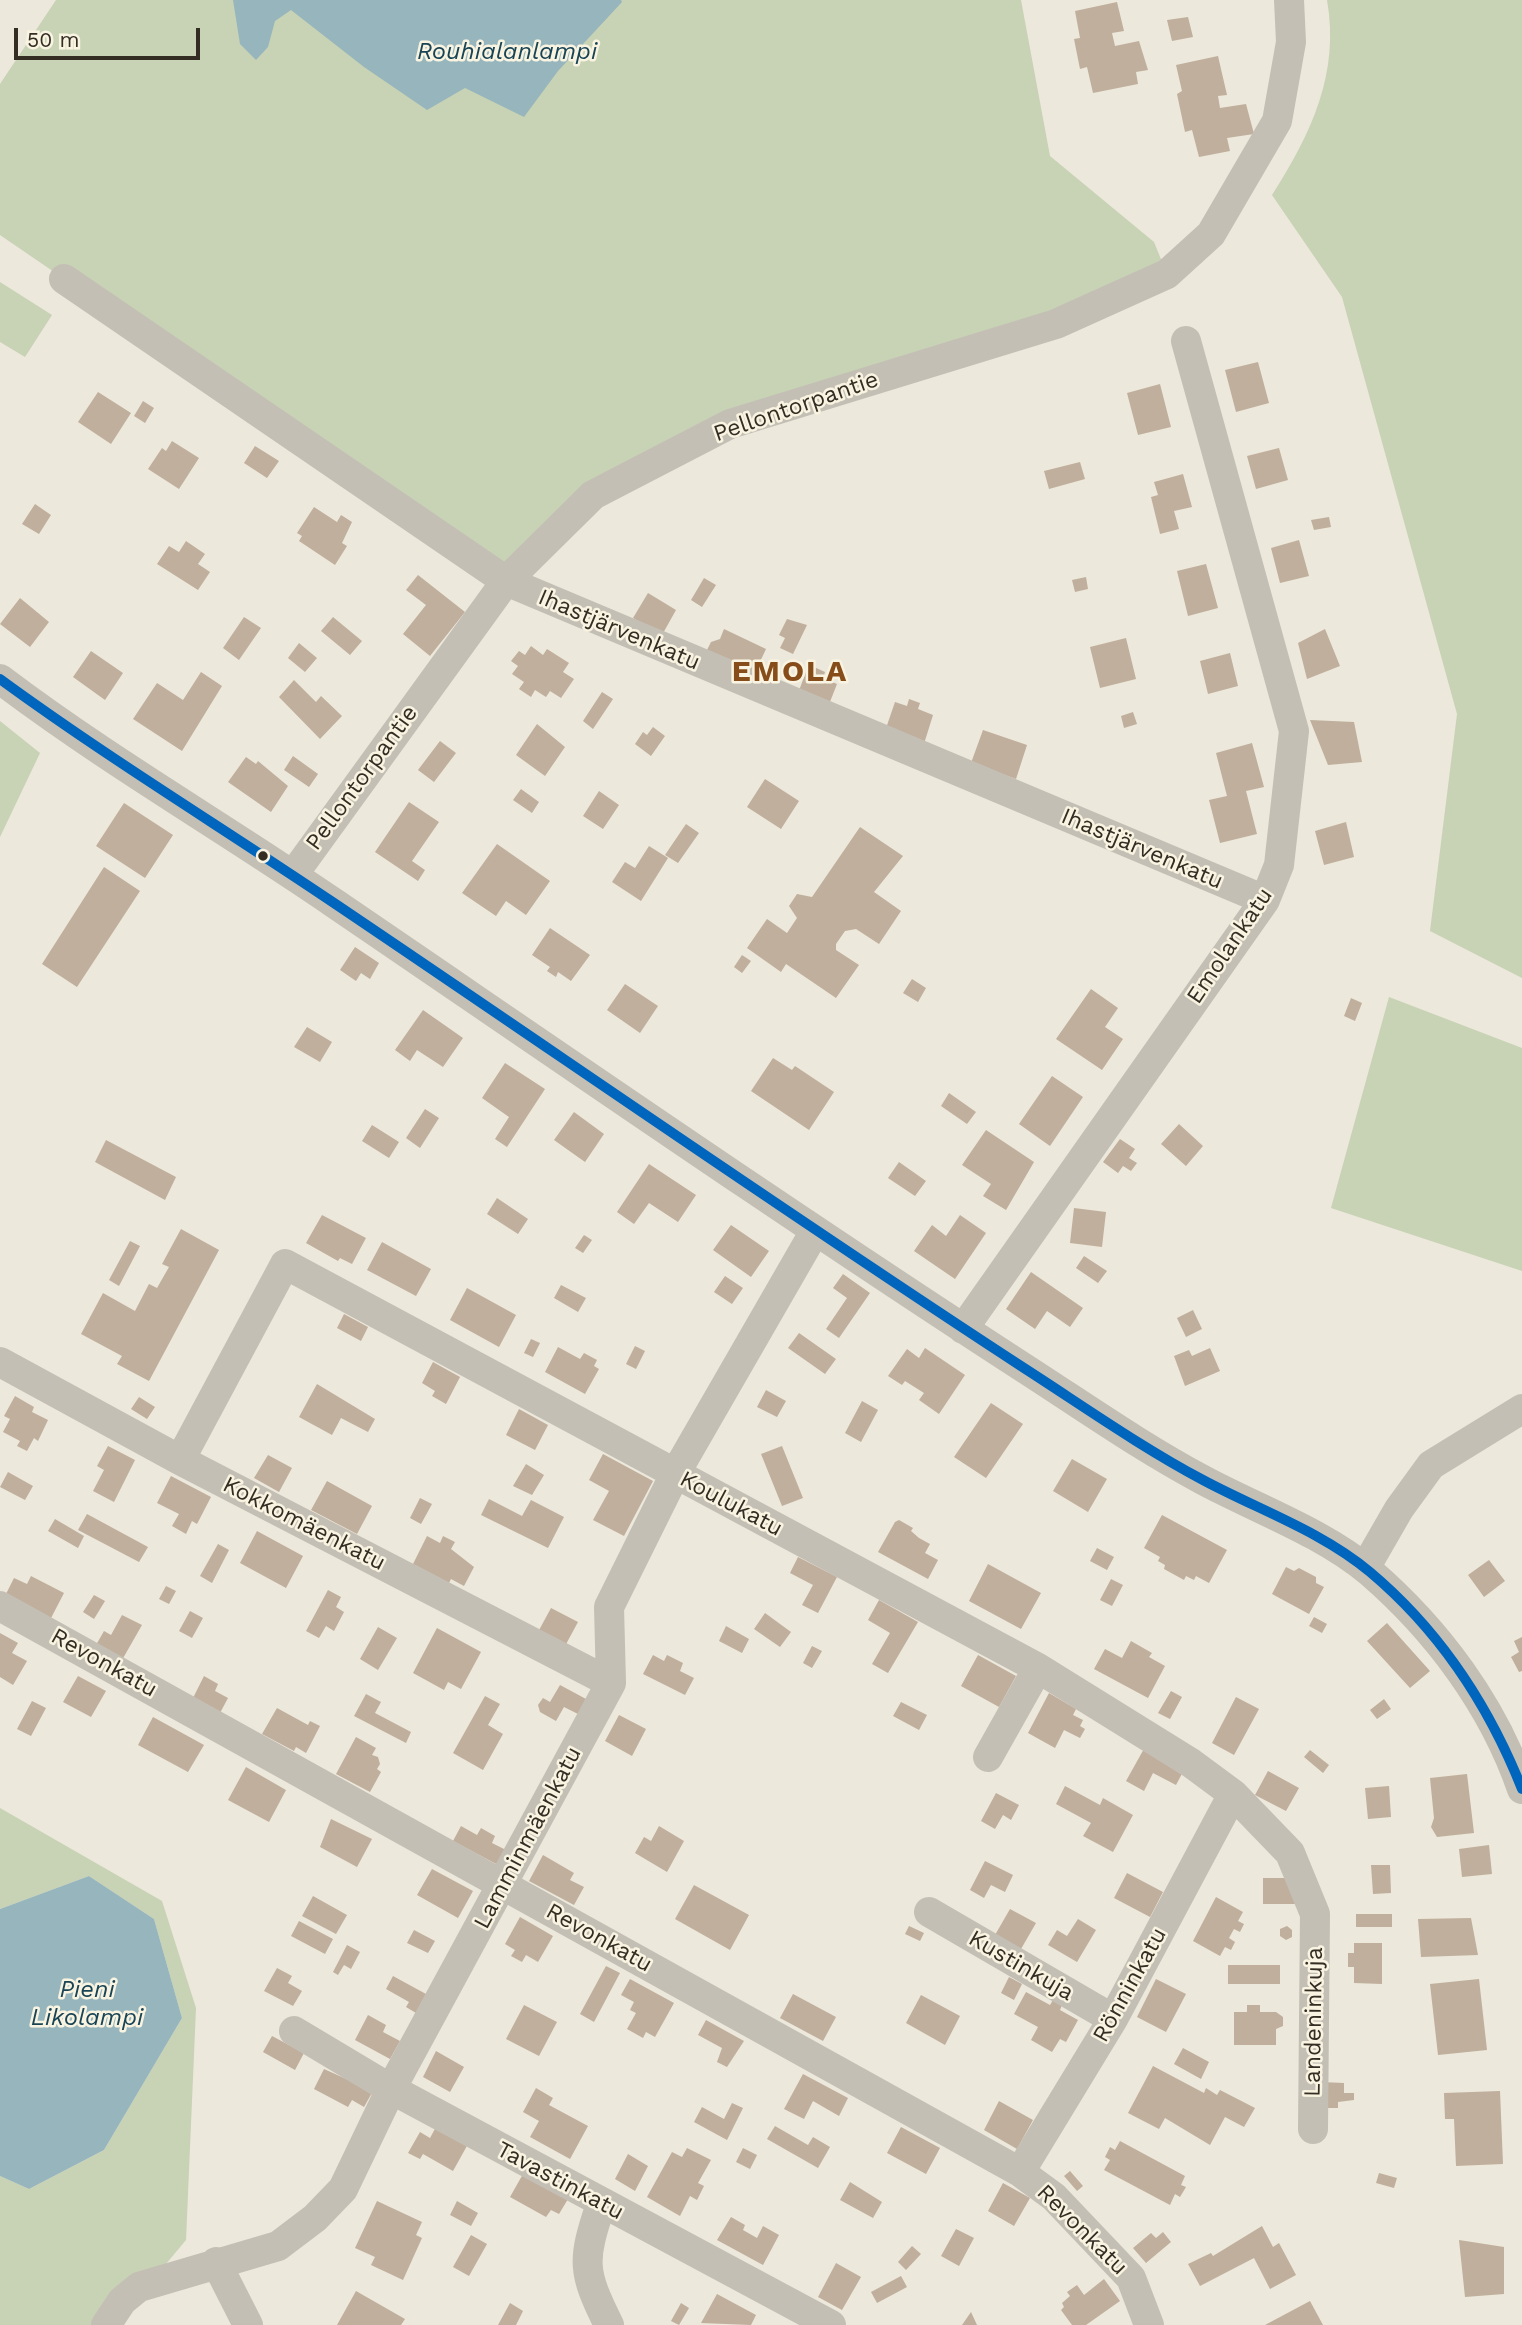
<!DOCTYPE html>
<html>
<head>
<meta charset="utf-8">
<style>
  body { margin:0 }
  #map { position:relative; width:1522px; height:2325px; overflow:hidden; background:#ece8db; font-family:"Work Sans",sans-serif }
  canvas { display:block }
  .scale { position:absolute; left:14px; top:28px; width:186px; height:32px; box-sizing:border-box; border:4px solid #332d24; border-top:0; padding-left:9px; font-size:21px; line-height:24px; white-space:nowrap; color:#332d24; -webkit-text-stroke:5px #f9f4e1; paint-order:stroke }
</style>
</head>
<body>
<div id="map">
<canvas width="1522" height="2325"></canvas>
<div class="scale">50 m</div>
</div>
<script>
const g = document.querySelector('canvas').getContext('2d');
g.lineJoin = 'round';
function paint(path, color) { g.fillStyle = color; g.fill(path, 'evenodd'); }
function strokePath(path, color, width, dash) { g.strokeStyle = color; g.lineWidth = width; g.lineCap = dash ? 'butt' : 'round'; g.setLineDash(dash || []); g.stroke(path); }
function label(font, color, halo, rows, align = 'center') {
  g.font = font + ' "Work Sans",sans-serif'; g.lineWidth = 5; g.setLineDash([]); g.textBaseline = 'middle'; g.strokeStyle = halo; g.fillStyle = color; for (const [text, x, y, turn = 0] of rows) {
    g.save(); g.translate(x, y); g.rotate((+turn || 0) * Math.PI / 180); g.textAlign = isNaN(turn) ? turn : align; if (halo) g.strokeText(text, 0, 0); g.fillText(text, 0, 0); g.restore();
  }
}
paint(new Path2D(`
  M56,0H1021L1050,156L1154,242L1167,274L730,424L593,495L506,581L0,235V84Z
  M1327,0H1522V978L1430,931L1457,714L1342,297L1272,195C1311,134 1340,73 1327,0Z
  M0,282L52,315L25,357L0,342Z
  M0,721L40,753L0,837Z
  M1389,997L1522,1048V1271L1331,1208Z
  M0,1808L162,1901L196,2008L186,2240L115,2325H0V2176L29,2189L104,2150L182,2018L154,1919L89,1876L0,1909Z`), '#c7d3b4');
paint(new Path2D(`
  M233,0H621L622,2L558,71L524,117L465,88L427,110L364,67L291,10L275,21L268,47L256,60L240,44Z
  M89,1876L154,1919L182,2018L104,2150L29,2189L0,2176V1909Z`), '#97b5bd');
paint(new Path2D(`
  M1117,2L1124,31L1112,33L1115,46L1139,41L1148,70L1136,72L1138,84L1093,93L1087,67L1080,69L1074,39L1080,38L1075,11Z
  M1188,17L1193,37L1172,41L1167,20Z
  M1218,56L1227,95L1218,96L1220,108L1246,104L1254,134L1227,138L1230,151L1199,157L1192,130L1185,132L1177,94L1182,91L1176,65Z
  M1258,362L1269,403L1236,412L1225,370Z
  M1160,384L1171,427L1138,435L1127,393Z
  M98,392L131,413L111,444L78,422Z
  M143,401L154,408L145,423L134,416Z
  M172,441L199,458L179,489L148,469L162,448L166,451Z
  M255,446L279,461L267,478L244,463Z
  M1279,448L1288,480L1256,489L1247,456Z
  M1080,462L1085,479L1049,489L1044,471Z
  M1183,474L1192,507L1174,511L1179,529L1160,534L1151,497L1158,495L1154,482Z
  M35,504L51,515L39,534L22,524Z
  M314,507L337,522L341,515L352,522L342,543L347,546L335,565L299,541L302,536L297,533Z
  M1329,517L1331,527L1314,530L1311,520Z
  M1299,540L1309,576L1280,583L1271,548Z
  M186,541L205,554L198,564L210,572L198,590L157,564L169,546L179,552Z
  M1206,564L1218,608L1188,616L1177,571Z
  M418,575L465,612L430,656L403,634L426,605L406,590Z
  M1086,577L1088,589L1075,592L1072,580Z
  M704,578L716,585L702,607L691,600Z
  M648,593L676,610L662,635L633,618Z
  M20,598L49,622L30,647L0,624Z
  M244,617L261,628L239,660L223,648Z
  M333,617L362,641L350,655L321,631Z
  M787,619L807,625L793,654L780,648L785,638L779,635Z
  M724,629L766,649L751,681L703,658L711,642L720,639Z
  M1325,629L1340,666L1307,679L1298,643Z
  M1126,638L1136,679L1100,688L1090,647Z
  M299,643L317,658L305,672L288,658Z
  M531,646L543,655L547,649L569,663L563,672L574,679L561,698L550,691L546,697L535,690L531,697L519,689L524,682L512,674L518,666L511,661L519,651L525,655Z
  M91,651L123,673L105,700L73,677Z
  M1230,653L1238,686L1208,694L1200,661Z
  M814,667L825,672L823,678L837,684L826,712L795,701L806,672L811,674Z
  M201,672L222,686L182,751L133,719L157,683L183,700Z
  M294,680L316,702L321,696L342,716L320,739L279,697Z
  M602,692L613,699L593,729L583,721Z
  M909,699L920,703L918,709L933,715L923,747L884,734L895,702L907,706Z
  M1133,712L1137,724L1124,728L1121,716Z
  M1310,720L1354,722L1362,762L1328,765Z
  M537,724L565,747L545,776L516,755Z
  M653,727L665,736L651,756L635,744L643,732L647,735Z
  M983,730L1027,745L1016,779L971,763Z
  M440,741L456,753L434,782L418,770Z
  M1252,743L1264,787L1246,791L1257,834L1220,843L1209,800L1227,796L1216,753Z
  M293,756L318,774L309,787L284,770Z
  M246,757L256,764L258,761L288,786L271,812L228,782Z
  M765,779L799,801L781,829L747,807Z
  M521,789L539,802L532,813L513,800Z
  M599,791L619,805L603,829L583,816Z
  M409,802L439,822L412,861L425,870L418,881L375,852Z
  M124,803L173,835L145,878L96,846Z
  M1346,822L1354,857L1324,865L1315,831Z
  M686,824L699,833L678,863L665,855Z
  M860,827L903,856L874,892L901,911L879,944L856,929L845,931L836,944V950L859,965L836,998L786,964L781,972L747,948L767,919L787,933L797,918L789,906L797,894L812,897Z
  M497,844L550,881L526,915L506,901L496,916L462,893Z
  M649,846L668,858L641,901L612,882L625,862L635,868Z
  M104,867L140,891L77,987L42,964Z
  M550,928L590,955L571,981L558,972L556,977L547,971L550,967L532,955Z
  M355,947L379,963L370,979L361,973L356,981L340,970Z
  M742,955L751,961L742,973L734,967Z
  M912,979L926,988L918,1002L903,993Z
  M625,984L658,1006L640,1033L607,1010Z
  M1091,989L1118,1008L1105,1027L1123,1039L1102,1070L1056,1039Z
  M1351,998L1362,1003L1355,1021L1344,1016Z
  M423,1010L463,1038L443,1067L417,1050L410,1061L395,1050Z
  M307,1027L332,1042L320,1062L294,1047Z
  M773,1058L792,1070L795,1066L834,1092L809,1130L751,1091Z
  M505,1063L545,1089L507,1147L495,1139L509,1117L482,1098Z
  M1052,1076L1083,1097L1050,1146L1019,1124Z
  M949,1093L976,1112L967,1124L941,1106Z
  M425,1109L439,1118L420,1148L406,1138Z
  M574,1112L604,1134L585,1162L554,1140Z
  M1179,1124L1203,1146L1186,1166L1161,1144Z
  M372,1125L399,1142L389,1158L362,1141Z
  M986,1130L1034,1162L1006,1210L983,1196L991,1184L962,1165Z
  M1120,1139L1135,1149L1129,1158L1137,1163L1131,1171L1123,1166L1118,1173L1103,1162Z
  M106,1140L176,1177L165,1200L95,1162Z
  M899,1162L926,1181L915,1196L888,1178Z
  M649,1164L696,1195L678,1222L649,1203L634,1224L617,1212Z
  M497,1198L528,1219L518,1234L487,1214Z
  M1074,1208L1106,1212L1102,1247L1070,1243Z
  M322,1215L366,1238L352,1264L340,1258L338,1261L306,1243Z
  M960,1215L986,1233L955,1279L914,1251L932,1225L946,1236Z
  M731,1225L769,1251L751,1277L713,1250Z
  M181,1229L219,1250L149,1381L117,1364L122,1356L81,1334L103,1293L135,1311L149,1284L157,1288L169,1267L162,1264Z
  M584,1235L592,1240L583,1253L575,1248Z
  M130,1241L140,1246L119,1286L109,1280Z
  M382,1242L431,1269L416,1296L367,1270Z
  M1084,1256L1107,1271L1098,1283L1076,1268Z
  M1031,1272L1083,1308L1070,1327L1047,1311L1035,1329L1006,1309Z
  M843,1274L870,1293L839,1338L826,1329L847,1298L833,1288Z
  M725,1276L743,1288L732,1304L714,1292Z
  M561,1285L586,1298L578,1312L554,1298Z
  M467,1288L516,1315L499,1347L450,1320Z
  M1193,1310L1202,1329L1186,1337L1177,1318Z
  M344,1314L368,1327L361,1341L337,1328Z
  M799,1333L836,1359L825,1374L788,1348Z
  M531,1339L540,1343L533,1357L524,1353Z
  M635,1346L645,1351L636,1369L626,1364Z
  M558,1347L580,1359L584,1353L597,1360L594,1366L599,1369L585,1394L545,1372Z
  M925,1348L965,1375L939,1414L919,1400L924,1393L905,1381L902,1385L888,1376L907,1349L919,1358Z
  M1210,1348L1220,1371L1185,1386L1174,1356L1189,1350L1192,1356Z
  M433,1362L460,1377L446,1404L432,1396L435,1391L422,1383Z
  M317,1384L375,1419L368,1432L341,1418L332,1435L299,1417Z
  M766,1390L786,1401L777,1417L757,1407Z
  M15,1396L34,1407L32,1412L48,1420L38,1441L34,1438L27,1451L17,1446L20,1441L3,1432L10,1419L4,1416Z
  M139,1397L155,1407L147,1419L131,1409Z
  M862,1401L878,1410L861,1442L845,1433Z
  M991,1403L1023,1424L986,1478L954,1457Z
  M519,1409L548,1425L535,1450L506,1435Z
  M108,1446L135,1460L114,1502L93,1491L104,1470L97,1466Z
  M782,1446L803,1498L782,1506L761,1454Z
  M603,1454L653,1481L624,1536L593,1520L609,1491L589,1480Z
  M268,1455L292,1468L279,1492L254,1478Z
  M1072,1459L1107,1479L1088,1512L1053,1491Z
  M526,1464L544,1475L532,1495L513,1486Z
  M8,1472L33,1486L25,1500L0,1487Z
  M171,1476L211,1497L197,1524L192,1521L186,1534L172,1526L179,1514L157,1503Z
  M327,1481L372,1506L357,1534L311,1510Z
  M420,1498L432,1504L421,1524L410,1518Z
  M489,1499L522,1516L531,1500L564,1517L548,1548L481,1515Z
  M87,1514L148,1547L139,1562L78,1530Z
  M1162,1515L1227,1550L1209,1583L1196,1576L1194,1580L1186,1576L1184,1580L1164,1569L1165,1565L1158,1561L1160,1557L1144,1548Z
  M55,1519L84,1536L78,1548L48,1531Z
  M899,1520L913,1528L911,1531L919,1538L930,1544L925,1553L938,1560L928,1579L878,1552L895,1522Z
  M257,1531L303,1556L286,1588L240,1563Z
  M427,1536L440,1543L443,1536L455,1542L451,1549L474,1567L464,1586L451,1579L449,1583L413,1564Z
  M218,1544L229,1550L212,1583L200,1576Z
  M1097,1548L1114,1557L1107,1570L1090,1561Z
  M798,1557L837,1577L818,1613L802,1605L813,1585L790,1573Z
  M1489,1560L1505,1581L1484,1597L1468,1575Z
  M988,1564L1041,1593L1021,1629L969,1601Z
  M1286,1567L1294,1571L1299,1568L1316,1577V1583L1324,1587L1309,1614L1272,1594Z
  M31,1576L64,1593L50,1620L5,1596L14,1578L27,1584Z
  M1111,1579L1123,1585L1112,1606L1100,1600Z
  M166,1586L176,1591L169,1604L159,1599Z
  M328,1590L341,1597L336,1607L344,1612L334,1631L326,1626L319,1638L306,1631Z
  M94,1595L105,1601L94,1619L83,1612Z
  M879,1600L918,1622L888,1673L872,1664L890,1633L868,1620Z
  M551,1608L578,1622L565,1646L538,1632Z
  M190,1611L203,1618L192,1638L179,1631Z
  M765,1613L791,1632L780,1647L754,1629Z
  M122,1615L142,1625L122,1660L96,1645L104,1631L111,1635Z
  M1314,1617L1327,1624L1322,1633L1309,1626Z
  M1387,1623L1430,1671L1410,1688L1367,1641Z
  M726,1626L749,1639L742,1653L719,1641Z
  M378,1627L397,1638L378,1670L360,1659Z
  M437,1628L481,1652L461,1689L448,1682L444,1690L413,1673Z
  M0,1633L18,1643L12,1653L27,1661L13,1685L0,1677Z
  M1522,1637V1671L1519,1672L1511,1657L1519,1652L1514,1641Z
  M1131,1641L1152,1653L1149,1657L1165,1666L1148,1698L1094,1669L1105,1649L1122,1658Z
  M812,1646L822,1651L812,1668L803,1663Z
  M653,1655L664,1661L667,1655L683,1663L680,1671L694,1678L685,1695L643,1674Z
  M978,1655L1016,1676L999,1707L961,1686Z
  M78,1676L106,1691L91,1717L63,1702Z
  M204,1676L218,1684L215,1691L228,1698L220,1713L193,1698Z
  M560,1685L586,1699L578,1714L564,1707L556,1721L540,1712L538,1705L543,1698L550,1702Z
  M1171,1691L1182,1697L1170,1719L1158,1713Z
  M1049,1693L1076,1709L1073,1715L1083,1720L1080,1726L1085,1729L1080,1738L1064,1730L1055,1748L1028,1733Z
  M366,1694L381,1702L375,1713L411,1732L406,1743L354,1716Z
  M485,1696L500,1704L488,1725L503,1734L483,1770L453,1753Z
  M1236,1697L1259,1709L1234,1755L1212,1743Z
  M1384,1699L1391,1709L1377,1719L1370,1710Z
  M32,1701L46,1708L31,1736L17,1729Z
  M901,1702L927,1715L919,1730L893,1716Z
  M277,1708L308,1725L310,1721L320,1726L306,1753L296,1747L294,1751L262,1734Z
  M619,1715L646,1729L632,1756L605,1741Z
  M153,1717L204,1745L188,1772L138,1745Z
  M356,1737L376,1748L372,1755L378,1757L380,1764L377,1769L381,1772L370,1792L336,1774Z
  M1145,1747L1185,1768L1176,1785L1153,1773L1144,1791L1126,1781Z
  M1310,1750L1329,1765L1323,1773L1304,1757Z
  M246,1767L286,1790L269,1822L228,1800Z
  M1268,1771L1299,1788L1286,1811L1255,1795Z
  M1467,1774L1474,1833L1437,1837L1431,1827L1434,1818L1430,1778Z
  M1065,1786L1100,1805L1103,1798L1133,1815L1113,1852L1083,1836L1091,1823L1056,1804Z
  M1389,1786L1391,1817L1368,1819L1365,1788Z
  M996,1793L1019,1805L1011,1820L1003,1815L995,1829L981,1821Z
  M331,1819L372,1839L357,1867L320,1847Z
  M461,1826L477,1835L481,1828L495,1836L492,1843L506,1850L498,1865L453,1841Z
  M659,1826L684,1841L667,1872L635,1853L644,1837L651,1841Z
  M1489,1845L1492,1874L1462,1877L1459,1849Z
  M543,1855L574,1873L570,1880L584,1887L574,1905L529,1881Z
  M985,1861L1013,1875L1005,1892L991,1885L984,1898L970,1890Z
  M1371,1865H1390L1391,1893L1373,1894Z
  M432,1869L473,1891L458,1918L417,1895Z
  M1127,1873L1163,1892L1150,1917L1114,1898Z
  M1263,1878H1297V1904H1263Z
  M694,1885L749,1915L730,1950L675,1919Z
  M313,1896L347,1915L336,1934L302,1916Z
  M1216,1897L1243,1912L1238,1921L1244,1924L1240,1932L1234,1929L1229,1938L1235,1942L1231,1950L1225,1947L1220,1956L1193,1941Z
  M1010,1909L1036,1923L1021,1949L995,1935Z
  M1356,1914H1392V1927H1356Z
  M520,1917L553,1936L538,1962L526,1955L522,1962L511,1956L515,1950L505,1944Z
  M1471,1918L1478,1955L1421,1957L1418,1919Z
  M1078,1919L1096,1930L1077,1962L1048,1945L1057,1930L1067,1936Z
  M299,1921L333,1939L325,1954L291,1936Z
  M909,1926L924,1933L920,1941L905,1934Z
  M1287,1926L1292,1930V1937L1286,1940L1280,1936V1929Z
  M414,1930L435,1941L428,1953L407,1943Z
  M1354,1943H1382V1984L1354,1983V1967H1348V1953H1354Z
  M347,1945L360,1952L351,1969L344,1965L338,1975L333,1972Z
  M1228,1965H1280V1984H1228Z
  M606,1966L620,1973L594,2022L580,2014Z
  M277,1968L292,1976L288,1983L302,1991L293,2006L264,1991Z
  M393,1976L426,1994L416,2013L406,2007L409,2002L386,1989Z
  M1009,1977L1022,1984L1014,2000L1001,1993Z
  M630,1979L674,2003L655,2037L646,2032L643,2038L627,2029L636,2013L630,2010L634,2002L621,1995Z
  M1156,1979L1186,1994L1166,2032L1137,2017Z
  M1479,1979L1487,2050L1438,2055L1430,1984Z
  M1026,1992L1050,2005L1053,2000L1062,2005L1060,2010L1078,2020L1066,2042L1060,2039L1052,2052L1031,2040L1038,2027L1014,2014Z
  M793,1994L836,2017L823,2041L780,2018Z
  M921,1995L960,2016L945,2045L906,2023Z
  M524,2005L557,2022L539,2056L506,2039Z
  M1247,2005H1260V2012H1276L1283,2017V2026L1276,2029V2045H1234V2012H1247Z
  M368,2015L386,2025L383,2032L400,2041L390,2059L355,2040Z
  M706,2020L744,2041L727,2067L717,2062L722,2048L698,2035Z
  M272,2036L304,2053L295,2070L263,2052Z
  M1183,2048L1209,2062L1201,2079L1174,2064Z
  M436,2051L464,2067L450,2092L423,2077Z
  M1153,2066L1204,2093L1206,2088L1217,2095L1220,2090L1255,2108L1244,2127L1225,2117L1210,2145L1165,2118L1159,2129L1128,2113Z
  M324,2069L373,2091L364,2107L352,2100L348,2107L314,2089Z
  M803,2074L848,2098L839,2116L813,2101L804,2119L784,2109Z
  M1321,2082L1344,2083V2093H1354V2100L1338,2102V2108H1321Z
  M536,2088L553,2098L549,2105L588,2126L570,2159L530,2137L539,2121L523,2112Z
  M1500,2091L1503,2164L1456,2166L1454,2119H1445L1444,2093Z
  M999,2101L1033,2120L1017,2149L984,2130Z
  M732,2103L743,2108L727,2140L694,2122L702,2107L724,2119Z
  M775,2126L808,2145L813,2137L830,2147L818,2168L767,2139Z
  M436,2127L468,2144L453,2171L423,2154L420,2159L408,2153L420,2132L430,2138Z
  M901,2127L940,2148L926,2174L887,2153Z
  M1120,2141L1185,2176L1181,2185L1186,2187L1180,2197L1175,2194L1170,2205L1104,2170L1110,2160L1105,2157L1110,2147L1115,2150Z
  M687,2148L711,2160L698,2183L704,2186L697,2200L690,2196L680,2216L647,2197L672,2152L682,2157Z
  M743,2148L757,2155L750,2169L736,2162Z
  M628,2154L648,2166L635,2191L615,2179Z
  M1070,2171L1083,2186L1077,2191L1064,2176Z
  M1379,2173L1397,2178L1394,2188L1376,2183Z
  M523,2174L568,2199L559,2214L551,2210L546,2217L510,2197Z
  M850,2182L882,2202L873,2218L840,2200Z
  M1003,2183L1030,2198L1014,2226L988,2211Z
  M377,2201L422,2222L416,2235L422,2238L403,2280L371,2265L375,2257L355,2248Z
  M457,2201L478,2213L471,2226L450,2215Z
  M731,2217L745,2225L743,2230L757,2238L763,2226L779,2235L763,2265L717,2240Z
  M1262,2226L1273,2247L1279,2243L1296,2275L1270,2289L1254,2258L1200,2286L1188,2264L1211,2253L1213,2256Z
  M956,2229L974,2238L959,2266L941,2256Z
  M1163,2232L1171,2242L1146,2263L1133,2248L1151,2233L1156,2238Z
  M471,2235L487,2244L469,2276L453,2267Z
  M1459,2240L1504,2247V2294L1465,2297Z
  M912,2246L921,2254L906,2270L898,2262Z
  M836,2263L861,2277L842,2310L818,2297Z
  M901,2276L907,2287L877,2303L871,2292Z
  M1104,2279L1120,2301L1086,2325H1072L1061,2310L1064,2307L1062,2303L1070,2296L1067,2292L1077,2285L1084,2295Z
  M356,2291L405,2319L401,2325H337Z
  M717,2294L756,2315L751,2325L701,2323Z
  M1310,2301L1323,2325H1265Z
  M510,2303L523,2311L516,2325H498Z
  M681,2303L689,2308L679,2325L671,2321Z
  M971,2312L977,2325H962Z`), '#c0af9c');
strokePath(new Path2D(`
  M64,279L506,581L1265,900
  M0,679C107,760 223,827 334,903C563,1059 791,1217 1024,1368C1083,1406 1141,1447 1203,1480C1257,1509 1322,1532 1370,1572C1437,1630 1493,1705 1522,1789
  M293,875L506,581L593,495L730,424L1056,324L1167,274L1211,234L1277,121L1291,42L1289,0
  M963,1329L1265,900L1279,865L1294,731L1186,341
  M0,1362L180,1460L611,1683
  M180,1460L285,1264L1038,1668L1191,1763L1233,1794L1290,1853L1315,1914L1313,2129
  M1365,1568L1399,1509L1431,1465L1522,1409
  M0,1606L1020,2172L1054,2197L1131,2278L1149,2325
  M988,1757L1038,1668
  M929,1912L1113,2019
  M294,2031L391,2089L831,2325
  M1020,2172L1113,2019L1233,1794
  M601,2204C582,2261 582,2271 609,2325
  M216,2262L248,2325
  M106,2325L122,2301L139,2287L278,2246L315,2218L343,2189L391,2089L611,1683L609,1607L675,1474L815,1231`), '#c4bfb5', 30);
strokePath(new Path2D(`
  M0,679C108,758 223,828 334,903C564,1058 792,1217 1024,1368C1083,1406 1141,1447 1203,1480C1259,1510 1321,1531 1370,1572C1439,1630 1489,1706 1522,1789`), '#0065bd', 10);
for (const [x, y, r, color] of [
  [263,856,6,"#332d24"]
]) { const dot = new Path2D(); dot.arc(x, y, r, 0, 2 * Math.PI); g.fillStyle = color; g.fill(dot); strokePath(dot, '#f9f4e1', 2.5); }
label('23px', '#332d24', '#f9f4e1', [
  ["Pellontorpantie",796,407,-19],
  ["Ihastjärvenkatu",619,630,23],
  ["Pellontorpantie",362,778,-54],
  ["Ihastjärvenkatu",1142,849,23],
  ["Emolankatu",1230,946,-56],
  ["Koulukatu",731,1504,28],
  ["Kokkomäenkatu",304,1524,27],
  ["Revonkatu",104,1663,29],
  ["Lamminmäenkatu",528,1838,-62],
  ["Revonkatu",599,1938,29],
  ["Kustinkuja",1021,1966,30],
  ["Rönninkatu",1130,1985,-61],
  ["Landeninkuja",1314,2022,-89],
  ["Tavastinkatu",560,2181,28],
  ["Revonkatu",1082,2230,45]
]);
label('italic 24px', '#184456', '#f9f4e1', [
  ["Rouhialanlampi",507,52],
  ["Pieni",87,1990],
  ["Likolampi",87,2018]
]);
g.letterSpacing = '2px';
label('bold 30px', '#864d1a', '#f9f4e1', [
  ["EMOLA",790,672]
]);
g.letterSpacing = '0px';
</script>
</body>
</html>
